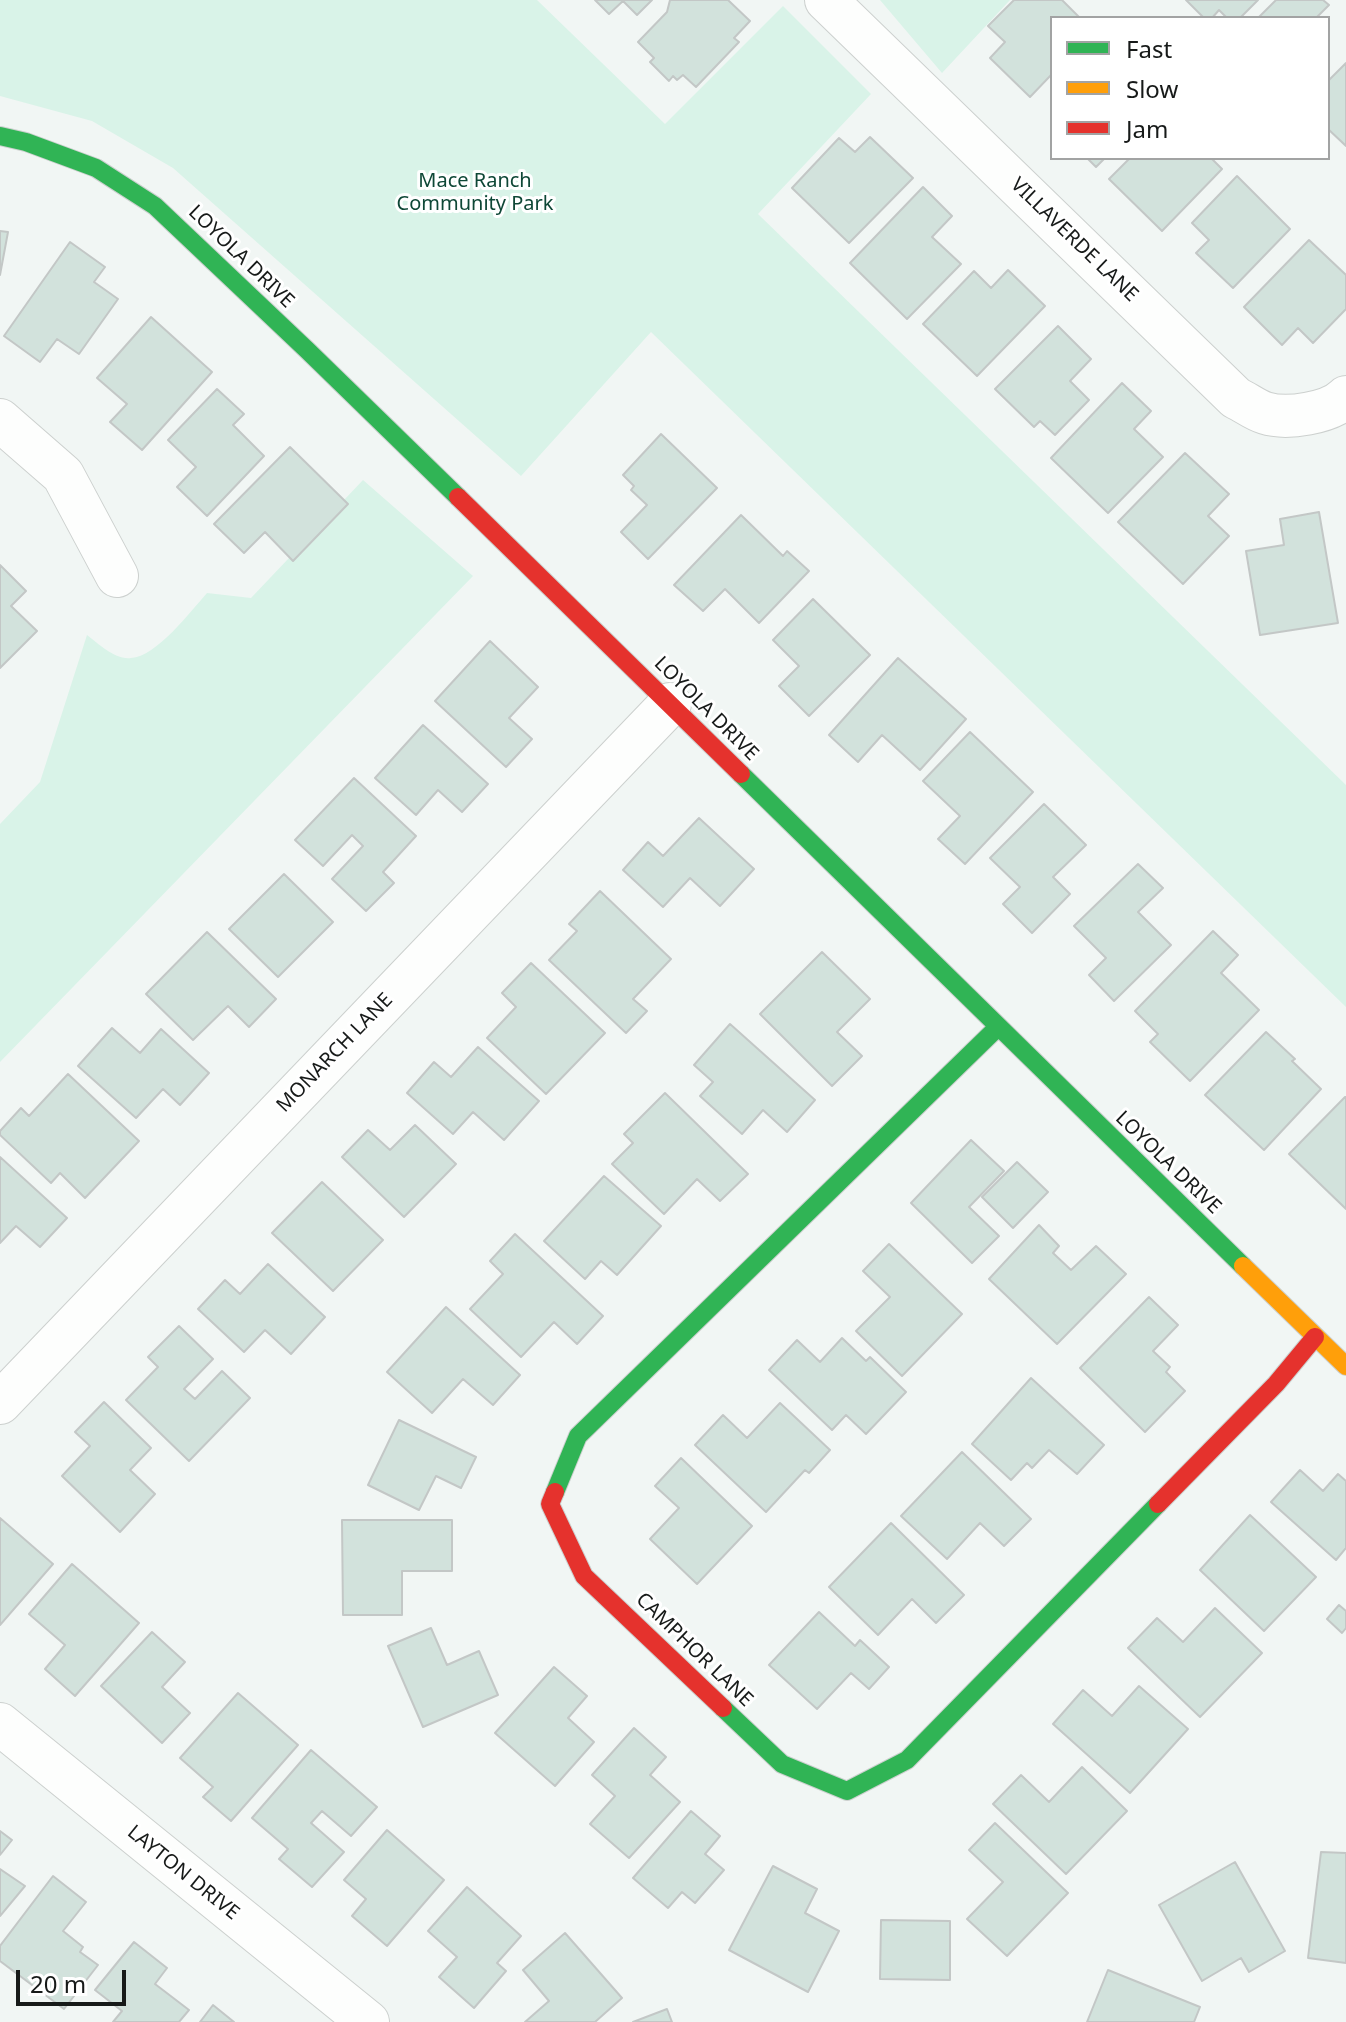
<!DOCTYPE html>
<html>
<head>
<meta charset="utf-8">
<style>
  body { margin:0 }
  #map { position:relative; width:1346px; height:2022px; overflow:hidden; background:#f1f6f4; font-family:"Noto Sans",sans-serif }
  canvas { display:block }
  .legend { position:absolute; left:1050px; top:16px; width:280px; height:144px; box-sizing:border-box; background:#fff; border:2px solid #a2a3a3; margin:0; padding:10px 14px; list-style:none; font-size:24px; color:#171a19 }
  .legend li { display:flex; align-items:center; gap:16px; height:40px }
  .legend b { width:40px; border:2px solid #a2a3a3 }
  .scale { position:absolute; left:16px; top:1970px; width:110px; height:36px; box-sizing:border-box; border:4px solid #171a19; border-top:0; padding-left:10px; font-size:24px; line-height:28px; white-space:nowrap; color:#171a19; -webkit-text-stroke:6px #fff; paint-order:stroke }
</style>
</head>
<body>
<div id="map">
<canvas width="1346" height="2022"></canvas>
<ul class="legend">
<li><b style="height:10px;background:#30b455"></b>Fast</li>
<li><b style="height:10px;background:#ff9f0a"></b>Slow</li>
<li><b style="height:10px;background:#e5322d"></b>Jam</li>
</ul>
<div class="scale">20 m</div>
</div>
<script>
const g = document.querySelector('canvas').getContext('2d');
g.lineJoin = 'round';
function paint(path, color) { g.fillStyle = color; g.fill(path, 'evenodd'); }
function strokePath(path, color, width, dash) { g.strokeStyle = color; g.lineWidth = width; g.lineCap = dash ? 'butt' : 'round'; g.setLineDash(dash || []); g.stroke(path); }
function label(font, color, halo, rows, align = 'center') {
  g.font = font + ' "Noto Sans",sans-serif'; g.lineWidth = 6; g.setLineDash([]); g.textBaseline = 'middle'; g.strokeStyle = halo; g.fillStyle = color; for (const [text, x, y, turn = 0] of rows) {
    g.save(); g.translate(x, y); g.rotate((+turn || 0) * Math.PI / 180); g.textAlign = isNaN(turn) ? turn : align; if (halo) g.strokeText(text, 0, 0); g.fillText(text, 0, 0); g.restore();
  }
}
paint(new Path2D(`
  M0,0H537L665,124L783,6L871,94L758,214L1346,785V1007L651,332L521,476L173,168L92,121L0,96Z
  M880,0H1010L942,73Z
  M363,480L473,576L0,1062V824L40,782L87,635C99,644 115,660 131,658C156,657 191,611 207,593L251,598Z`), '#d9f3e8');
const building = new Path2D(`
  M595,0H652L637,15L623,1L609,14Z
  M670,0H728L750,21L734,38L739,42L696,87L683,75L677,80L673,76L669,81L650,62L654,58L638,42L667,12Z
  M1014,0H1062L1080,18H1052V74L1030,97L990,58L1005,42L988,26Z
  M1186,0H1258L1240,18H1227L1219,10L1212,18H1204Z
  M1276,0H1323L1329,5L1316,18H1258Z
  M1346,63V146L1328,129V81Z
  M870,137L913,178L849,243L792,188L839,138L855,152Z
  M1087,158H1105L1096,167Z
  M1130,158H1211L1222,169L1162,231L1109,179Z
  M1237,176L1290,229L1233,288L1196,253L1209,240L1192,223Z
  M923,187L952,216L932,237L961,264L907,319L850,263Z
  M0,231L8,232L0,275Z
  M1309,240L1346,275V309L1313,343L1298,328L1282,345L1244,307Z
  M70,242L105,267L94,282L118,299L79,354L57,339L40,362L4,336Z
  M1008,270L1045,306L977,376L923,324L974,271L991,288Z
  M151,317L212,372L142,450L110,422L127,404L97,378Z
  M1058,326L1091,359L1070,381L1089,400L1055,435L1040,421L1034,427L995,389Z
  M1122,383L1151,411L1134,429L1163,457L1108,513L1051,458Z
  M217,389L244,414L233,425L264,456L207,516L177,487L196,467L168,440Z
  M661,434L717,488L648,559L621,532L647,505L631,490L634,486L623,475Z
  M290,447L348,504L293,561L265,532L244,553L214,524Z
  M1185,453L1229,494L1208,516L1229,536L1183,584L1118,522Z
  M1319,512L1338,623L1260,635L1246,551L1284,545L1280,519Z
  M741,515L783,556L787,551L809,571L759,623L725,589L703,611L674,585Z
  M0,565L26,591L11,606L37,631L0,668Z
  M813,599L870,655L809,716L779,686L799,666L773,640Z
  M490,641L538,687L509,718L532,739L506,767L435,701Z
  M898,658L966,719L920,770L882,735L858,762L829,735Z
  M423,725L488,784L462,812L438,790L416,815L375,778Z
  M970,732L1033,792L965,864L938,839L960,816L923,781Z
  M354,778L416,836L383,872L394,883L366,911L332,879L363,846L352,835L323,866L295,840Z
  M1044,804L1086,845L1053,877L1070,894L1032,933L1003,904L1020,887L990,858Z
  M699,818L754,869L720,906L690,878L663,907L623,870L648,842L663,856Z
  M1138,864L1163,888L1138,912L1171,945L1114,1001L1089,975L1106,958L1074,926Z
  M284,874L333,922L278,977L229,929Z
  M600,891L671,959L633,999L647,1011L626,1033L549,960L577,931L569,924Z
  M1213,931L1238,955L1221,973L1259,1010L1190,1081L1150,1042L1158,1034L1135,1011Z
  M207,932L276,999L249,1027L228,1006L193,1040L146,994Z
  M822,952L870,999L837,1032L862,1056L832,1086L760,1014Z
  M531,963L605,1033L546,1094L487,1038L516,1007L502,993Z
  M730,1024L815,1100L787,1132L763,1110L742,1134L700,1096L713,1082L694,1065Z
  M112,1028L140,1053L161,1029L209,1073L180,1105L163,1089L136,1118L78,1066Z
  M1266,1032L1295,1059L1292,1061L1321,1089L1264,1150L1205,1095Z
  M478,1047L539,1101L504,1140L473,1112L453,1134L407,1093L434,1062L451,1077Z
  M68,1074L139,1141L85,1198L60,1173L51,1183L0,1135V1131L21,1108L29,1116Z
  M665,1093L748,1174L720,1201L697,1179L664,1214L612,1164L633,1143L624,1134Z
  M1345,1097H1346V1209L1289,1154Z
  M415,1125L456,1164L404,1217L342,1157L368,1130L390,1150Z
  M971,1140L1004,1171L969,1207L999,1236L972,1263L911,1203Z
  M0,1157L67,1218L40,1247L16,1226L0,1243Z
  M1017,1162L1048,1192L1013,1228L982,1197Z
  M604,1176L661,1226L617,1275L601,1261L585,1279L544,1241Z
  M322,1182L383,1240L333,1291L272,1233Z
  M1039,1225L1059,1246L1053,1253L1071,1270L1096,1246L1126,1274L1057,1344L989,1279Z
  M515,1234L603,1316L577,1344L554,1322L521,1357L470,1309L503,1274L490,1261Z
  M889,1244L962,1314L902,1376L856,1331L890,1297L863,1271Z
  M268,1264L325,1317L291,1354L265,1330L244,1352L198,1309L225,1280L240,1294Z
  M1149,1297L1178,1325L1153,1351L1170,1367L1166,1372L1185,1391L1145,1432L1080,1368Z
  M446,1307L520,1375L493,1405L463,1379L432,1413L387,1372Z
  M179,1326L213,1359L184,1389L195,1399L222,1371L250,1398L189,1461L126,1400L158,1367L148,1357Z
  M842,1338L866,1361L870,1357L906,1392L866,1434L846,1415L832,1430L769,1370L797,1340L820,1362Z
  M1031,1378L1104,1445L1077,1474L1049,1450L1032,1468L1027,1463L1011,1480L972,1444Z
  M104,1402L151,1448L130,1470L155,1494L120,1532L62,1476L90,1446L75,1432Z
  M780,1403L830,1450L809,1473L805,1470L766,1512L695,1445L723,1415L747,1438Z
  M399,1420L476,1457L461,1488L436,1476L419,1510L368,1485Z
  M962,1452L1031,1519L1004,1546L980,1523L947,1559L901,1516Z
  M681,1458L752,1526L697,1584L650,1539L679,1508L655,1486Z
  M1300,1470L1323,1491L1338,1474L1346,1481V1548L1336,1560L1271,1502Z
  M1250,1515L1316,1577L1264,1631L1200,1570Z
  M0,1518L53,1564L0,1625Z
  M342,1520H452V1571H402V1615H343Z
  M891,1523L964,1595L936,1623L912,1599L878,1635L829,1587Z
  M72,1564L139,1623L75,1696L45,1669L65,1645L29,1614Z
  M1339,1605L1346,1611V1628L1342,1633L1327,1619Z
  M1215,1608L1262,1653L1200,1717L1128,1648L1157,1618L1183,1642Z
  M819,1612L855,1646L860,1640L889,1667L869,1689L851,1673L817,1709L769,1665Z
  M431,1628L447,1665L479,1651L498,1695L423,1727L388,1646Z
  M152,1632L185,1662L162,1687L190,1713L162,1743L101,1686Z
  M554,1667L587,1696L568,1718L594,1742L555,1786L495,1733Z
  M1139,1686L1188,1729L1130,1793L1053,1724L1083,1690L1112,1716Z
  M238,1693L298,1745L231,1821L203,1797L213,1787L180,1758Z
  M634,1728L666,1757L650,1775L680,1802L629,1858L590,1824L615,1796L592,1775Z
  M311,1750L377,1807L351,1836L322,1811L311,1823L344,1852L312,1887L279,1859L288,1849L252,1818Z
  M1082,1767L1127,1811L1066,1874L993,1804L1021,1775L1049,1802Z
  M691,1811L720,1836L705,1854L724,1870L695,1903L682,1892L668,1908L633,1878Z
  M995,1823L1068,1893L1007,1956L967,1919L1003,1882L969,1850Z
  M387,1830L444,1880L387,1946L352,1916L366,1899L344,1880Z
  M0,1831L12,1840L0,1855Z
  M1321,1852L1346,1853V1963L1308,1958Z
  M1235,1862L1285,1951L1249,1972L1241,1958L1202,1981L1159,1905Z
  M773,1866L817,1889L805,1913L839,1931L808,1992L729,1950Z
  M0,1869L25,1886L0,1916Z
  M53,1876L86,1902L63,1931L83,1947L80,1952L98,1965L64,2009L0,1961V1946Z
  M467,1887L521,1936L497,1963L506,1971L474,2008L439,1977L457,1957L428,1931Z
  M881,1920L950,1921V1980L880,1979Z
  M565,1933L622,1998L595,2022H525L549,2001L523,1970Z
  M134,1942L167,1968L155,1984L189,2010L179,2022H113L122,2011L95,1990Z
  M1108,1970L1200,2007L1194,2022H1087Z
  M213,2005L234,2022H200Z
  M667,2009L672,2022H633Z`);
paint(building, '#d2e2dc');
strokePath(building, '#c3c7c6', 2);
const street = new Path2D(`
  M826,0L1236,398C1245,402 1255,410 1265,413C1287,420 1330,413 1346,397
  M0,420L63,475L117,576
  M0,1403L670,704
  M0,1724L368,2022`);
const fast = new Path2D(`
  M0,136L26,142L96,168L155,206L307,350L458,497
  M741,774L1243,1266
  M555,1492L578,1436L998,1027
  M723,1708L782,1764L847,1791L907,1760L1158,1504`);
const slow = new Path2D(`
  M1243,1266L1346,1366`);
const jam = new Path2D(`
  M458,497L741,774
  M555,1492L550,1504L584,1576L723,1708
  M1158,1504L1276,1384L1315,1337`);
strokePath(street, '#ccd0ce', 44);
strokePath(fast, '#ccd0ce', 20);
strokePath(slow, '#ccd0ce', 20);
strokePath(jam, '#ccd0ce', 20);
strokePath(street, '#fdfefd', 42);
strokePath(fast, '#30b455', 18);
strokePath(slow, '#ff9f0a', 18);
strokePath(jam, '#e5322d', 18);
label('20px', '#0e4736', '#fff', [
  ["Mace Ranch",475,181],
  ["Community Park",475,204]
]);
label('20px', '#171a19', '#fff', [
  ["VILLAVERDE LANE",1074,240,44],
  ["LOYOLA DRIVE",241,257,44],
  ["LOYOLA DRIVE",706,709,45],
  ["MONARCH LANE",335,1053,-46],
  ["LOYOLA DRIVE",1168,1163,44],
  ["CAMPHOR LANE",694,1650,44],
  ["LAYTON DRIVE",183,1873,39]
]);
</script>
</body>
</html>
